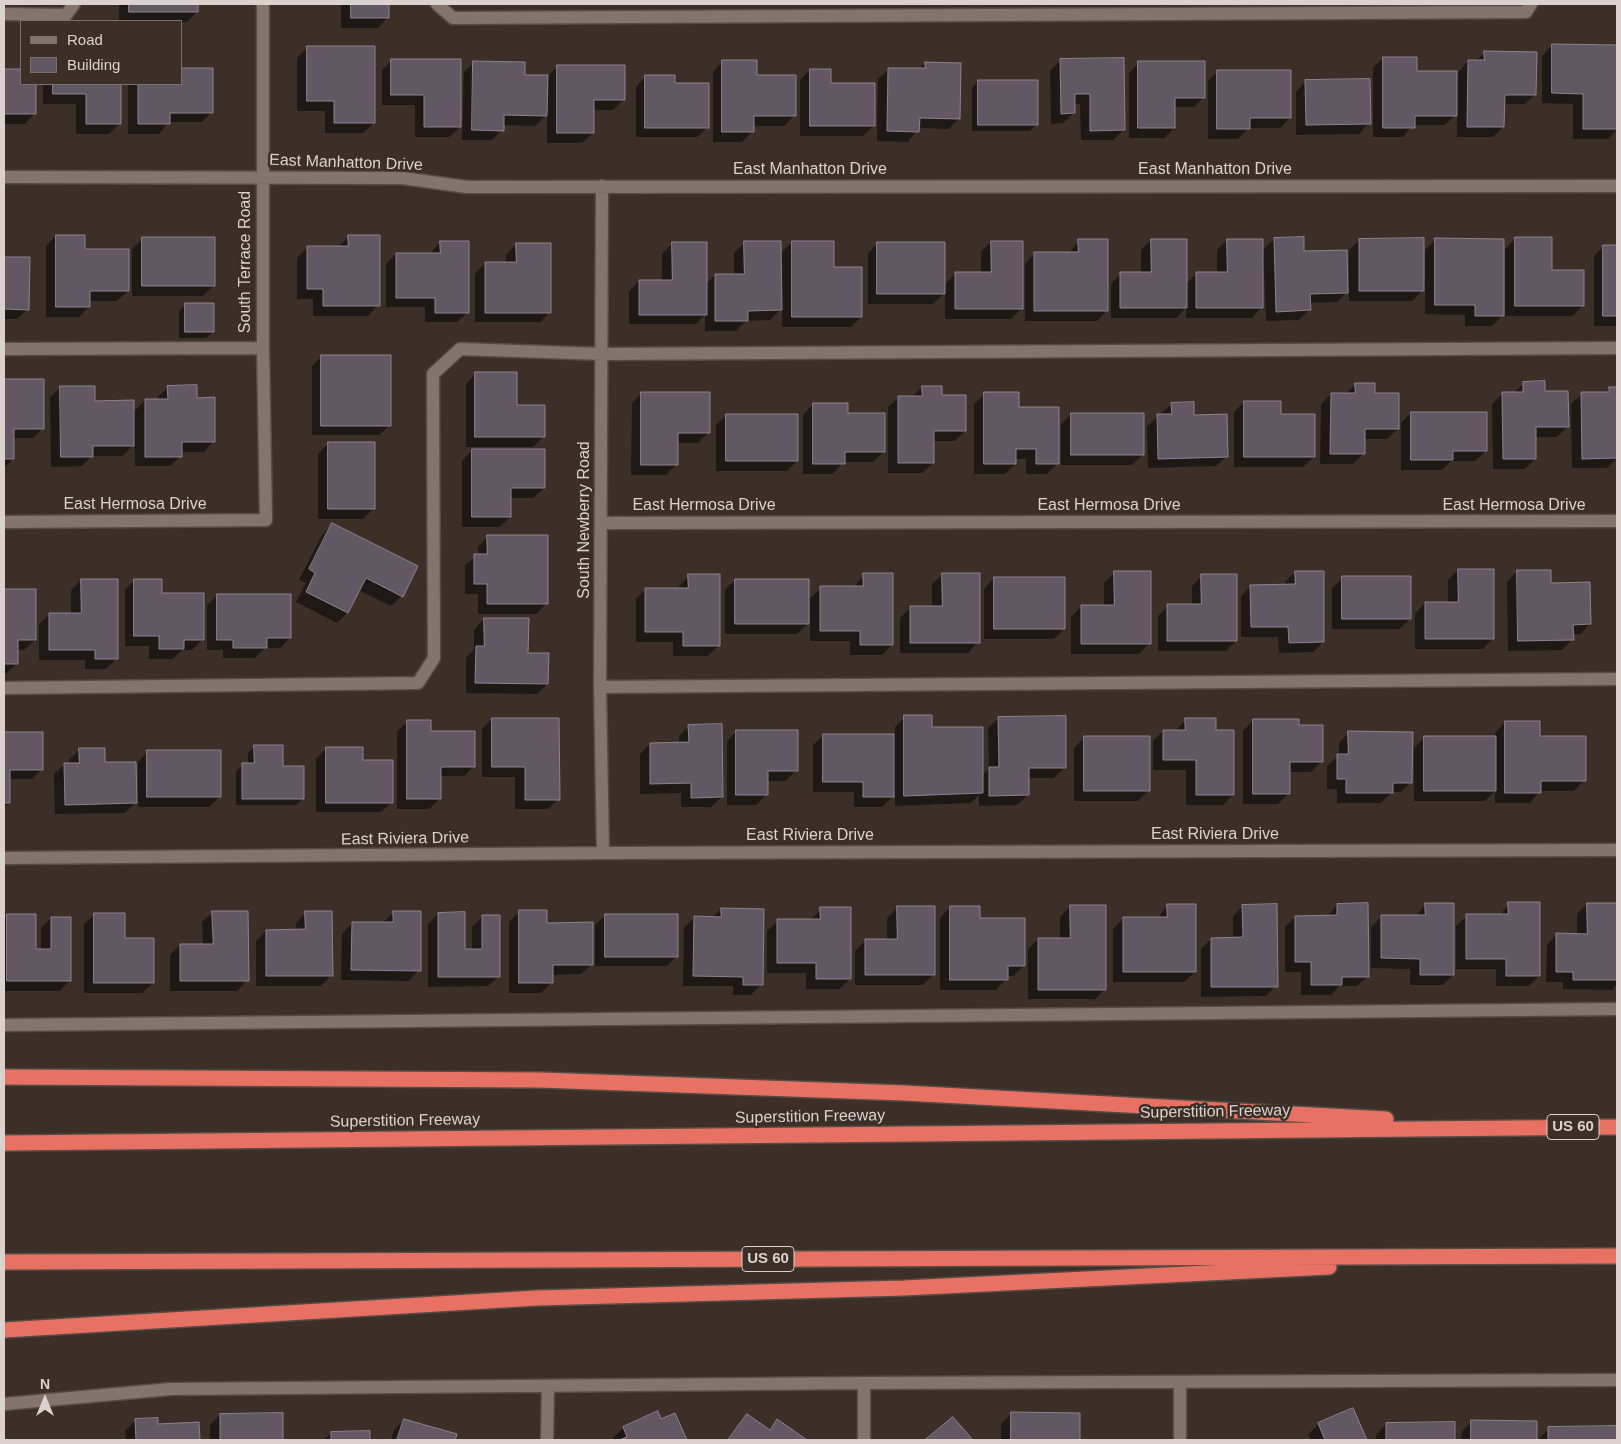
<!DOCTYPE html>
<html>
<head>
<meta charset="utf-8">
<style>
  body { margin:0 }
  #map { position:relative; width:1621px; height:1444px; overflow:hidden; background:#3b2f28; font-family:Helvetica,sans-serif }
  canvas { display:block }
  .frame { position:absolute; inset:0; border:5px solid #dbd2ce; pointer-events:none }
  .legend { position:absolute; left:20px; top:20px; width:162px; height:65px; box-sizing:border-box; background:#3b2f28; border:1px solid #7b706a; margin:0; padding:6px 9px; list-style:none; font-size:15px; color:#dbd2ce }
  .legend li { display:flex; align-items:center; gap:10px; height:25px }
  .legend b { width:25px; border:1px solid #7b706a }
  .north { position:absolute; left:20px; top:1374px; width:50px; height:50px; -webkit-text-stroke:4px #3b2f28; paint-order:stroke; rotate:0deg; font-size:14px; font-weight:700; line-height:20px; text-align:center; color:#dbd2ce }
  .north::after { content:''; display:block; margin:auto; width:18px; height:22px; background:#dbd2ce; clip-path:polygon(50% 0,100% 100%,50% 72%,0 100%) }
</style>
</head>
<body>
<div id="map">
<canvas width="1621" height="1444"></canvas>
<div class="frame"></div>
<ul class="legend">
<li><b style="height:6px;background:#83746c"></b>Road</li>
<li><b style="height:14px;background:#625863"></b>Building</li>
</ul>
<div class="north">N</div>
</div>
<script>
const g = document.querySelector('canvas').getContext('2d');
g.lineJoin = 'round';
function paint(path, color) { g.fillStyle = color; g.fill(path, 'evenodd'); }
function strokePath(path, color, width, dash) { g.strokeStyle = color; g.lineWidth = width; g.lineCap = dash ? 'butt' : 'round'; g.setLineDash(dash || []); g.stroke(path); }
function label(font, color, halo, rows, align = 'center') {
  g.font = font + ' Helvetica,sans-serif'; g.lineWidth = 5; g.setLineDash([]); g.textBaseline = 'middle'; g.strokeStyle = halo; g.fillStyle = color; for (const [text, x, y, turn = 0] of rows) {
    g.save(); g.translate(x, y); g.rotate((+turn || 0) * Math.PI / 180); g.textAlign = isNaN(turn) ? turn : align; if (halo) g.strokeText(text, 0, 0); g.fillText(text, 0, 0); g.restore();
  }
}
paint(new Path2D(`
  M119,4H197V12L187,22L119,21Z
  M341,4H388V17L378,28H341Z
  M1552,45L1617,46V129L1608,139H1573V104L1542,103V56Z
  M308,47L374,123L363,133H325V111H297V58Z
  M1485,52L1535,94L1525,104H1503V127L1493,137H1457V113L1445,125H1413L1403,137H1373V68L1383,58L1416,73H1458L1468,61H1476Z
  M392,60L460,127L449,137H415V105H382V70Z
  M1061,60L1124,130L1113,140H1081L1080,104H1074V113L1063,123L1051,124L1050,71Z
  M723,61L756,76L794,116L784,126H752V132L742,142H713V72Z
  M474,62L524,76L547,77L558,66L623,100L613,110H593V133L582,143H547V114L535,126L503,125L502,130L492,140H462L464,72Z
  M925,63L959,118L949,129L918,128L908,142L877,141L878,79L889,69H919Z
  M1139,63L1204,97L1194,107H1174V128L1164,138H1129V73Z
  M4,70H21V84H35V113L25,124H4Z
  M810,70L830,85L873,126L863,136H800V80Z
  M1218,71L1290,118L1280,128H1249L1238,139H1208V81Z
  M646,76L674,85L708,127L697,137H636V87Z
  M978,81L1037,124L1030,131H972V88Z
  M1306,81L1369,123L1359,134L1296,135V92Z
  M43,84H120V123L109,134H76V104H43Z
  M128,84H181L212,112L202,122H169L159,134H128Z
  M56,236L84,250L128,291L117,301H89V307L79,317H46V246Z
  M349,236L378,305L368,316H313V299H297V258L308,247L339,246Z
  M1516,238L1583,305L1573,316H1505V249Z
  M142,239L214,285L203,296H132V249Z
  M1274,239L1303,252L1347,292L1337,302L1309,303V310L1299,320L1266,321L1264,270H1262V307L1252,318H1186V308L1176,318H1111V284L1121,274H1141V250L1151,240L1186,284L1196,274H1217V250L1227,240L1262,251Z
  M1436,239L1502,316L1492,326H1465V315L1425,314V288L1412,301H1349V250L1360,240L1425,281V250Z
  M1079,241L1107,310L1097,321H1025V264L1035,253H1069Z
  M440,242L468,312L457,322H425V307H386V264L396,254H430Z
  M745,242L780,254L792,242L833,268L861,317L851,327H782V308L770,320L746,321L736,331H705V315L696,324H629V292L639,281H662V254L672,244L706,284L715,275H734V253Z
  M991,242L1022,308L1011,319H945V292L933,304H868V253L878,243L944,285L955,274H981V252Z
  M516,244L550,312L540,322H475V274L485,263H506V255Z
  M1604,246H1617V326H1594V256Z
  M4,258H29L28,309L17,319H4Z
  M186,304L213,332L206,338H179V311Z
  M322,356L390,425L379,435H312V366Z
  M476,373L516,406L544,436L533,447H466V384Z
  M4,380H43V428L33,438H13V459L4,468Z
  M1524,383L1544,393L1568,426L1557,437H1535V459L1525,469H1493L1492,404L1502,394L1514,393Z
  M1356,384L1373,394L1398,429L1387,439H1363V454L1353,464H1320L1321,404L1331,394H1346Z
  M61,387L94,402L133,413L145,400H158V397L168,387L196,399L214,441L204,452H181V456L170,466H135V443L123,456H92L82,466L51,467L50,397Z
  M922,387L941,396L965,431L955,441H933V463L922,473H888V407L899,397H912Z
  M1617,388V458L1607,468H1572L1571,404L1582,394L1605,393L1610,389Z
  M642,393L708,433L698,443H677V464L666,475H631L632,403Z
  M985,394L1018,408L1057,464L1047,474H1026V459H1015V464L1005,474H974V404Z
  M1244,402L1314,457L1303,467H1234V412Z
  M813,404L884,451L873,462H843L833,474H803V415Z
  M1172,404L1193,417L1227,456L1216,466L1148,468L1147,426Z
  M1411,413L1486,451L1475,461H1451L1442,470H1401V423Z
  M1071,414L1143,454L1132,465H1061V424Z
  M727,415L797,461L787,471H716V425Z
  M328,444L374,508L363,519H318V454Z
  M472,450L544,488L533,498H510V517L500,527H462V461Z
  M333,524L402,596L391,606L359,590L347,613L337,623L296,602L306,583L299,580L322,535Z
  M488,536L546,604L536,614H478V594H465V565L478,555V547Z
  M1458,570L1493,638L1483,649H1415V614L1425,603H1448V580Z
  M1517,571L1550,584L1590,624L1580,634H1572V640L1562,650L1508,651L1507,582Z
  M1295,572L1323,642L1313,652L1279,653L1278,637H1241V596L1251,586H1285V582Z
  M1114,573L1149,644L1139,654H1071V617L1082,606H1104V583Z
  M943,574L978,642L968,653H900V618L911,607H932V584Z
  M864,575L892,645L882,655H850V641H810V598L821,588H853Z
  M689,576L718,646L708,656H673V642H636V599L646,589H679V586Z
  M1202,576L1236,641L1226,651H1158V616L1168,606H1192V586Z
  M994,578L1064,629L1054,639H984V589Z
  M1343,578L1410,619L1399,629H1332V588Z
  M81,580L116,659L106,669H85V660H39V624L50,614H71V590Z
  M135,580L161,594L203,639L192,650H182L173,659H149V646H125V590Z
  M735,580L808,623L797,634H725V590Z
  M4,590H34L35,640L24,650H17V663L6,674H4Z
  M218,595L290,638L280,648H265L255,658H223V650H207V605Z
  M484,619L527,654L547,684L537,694L466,693V658L474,650V630Z
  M905,717L931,728L981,776L989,769L988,728L999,718L1065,767L1054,778H1028V795L1017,805L979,806V795L971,803L895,806V794L882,807H854V792H813V745L824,735H895V727Z
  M492,719L558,799L548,809H515V777H482V729Z
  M1186,720L1215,731L1233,795L1223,805H1186V770H1153V741L1163,731H1175Z
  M1253,720L1321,762L1311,772H1288V794L1278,804H1243V731Z
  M408,721L429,732L474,766L464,776H440V799L429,809H397V732Z
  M1505,722L1538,737L1584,780L1574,791H1540L1530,803H1495V791L1485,801H1414V748L1425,737H1495V733Z
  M689,726L722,797L711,807H681V793L640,794V754L650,744H679V736Z
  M737,731L796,770L786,781H766V795L756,805H727V741Z
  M1349,732L1411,782L1401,792H1392L1381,803H1337V789H1327V766L1339,755V743Z
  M4,734H42V769L32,779H9V803L4,808Z
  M1085,737L1148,791L1138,801H1074V748Z
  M254,747L282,767L303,798L296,805H236V771L243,765H248V753Z
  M326,749L362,762L392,802L381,812H316V759Z
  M79,750L103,763L135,796H138V762L148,751L220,796L209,807H138V800L125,813L55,814L54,774L65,764H69V760Z
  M1426,904L1453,975L1443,985H1410V969L1371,968V927L1381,917H1415Z
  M1509,904L1539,976L1529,986H1496V969H1456V926L1467,916H1499Z
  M1587,904H1617V984L1612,990L1563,989V982H1546L1547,945L1557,934L1577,935V914Z
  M1337,905L1368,976L1357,986H1339L1331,995H1301V972H1285V927L1295,917H1327Z
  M1070,906L1105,989L1095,999H1028V949L1038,939H1060V917Z
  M1167,906L1195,972L1184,982H1113V929L1123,919H1157Z
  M1243,906L1276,986L1266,996L1201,997V949L1211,939H1233V916Z
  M898,907L933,975L923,985H855V951L866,940H887V918Z
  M950,907L978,919L1024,966L1013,976H1006V979L996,990H940V918Z
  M721,909L761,984L751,995H733V986H683L684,928L695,917L712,918Z
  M821,909L850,979L839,989H806V973H767V931L778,921H810Z
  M213,912L247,980L237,991H170V955L180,945H203L202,922Z
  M306,912L331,975L321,986H256V941L266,931H296V923Z
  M393,912L419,970L409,981L341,980L342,934L352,923H383Z
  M519,912L545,924L592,964L581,974L552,975V982L541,993H509V922Z
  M95,914L124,939L153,983L142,993H84V924Z
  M438,914L464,950H472V927L482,917L499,976L488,986L428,987V924Z
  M606,915L677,956L667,966H595V925Z
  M7,916L34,950H41V928L51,918L70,980L60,991H4V919Z
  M1353,1410L1365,1440H1311L1308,1434L1319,1424Z
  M282,1414V1440H210V1425L220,1415Z
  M674,1414L686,1440H614L613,1438L623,1428L660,1421Z
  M1011,1414H1079V1440H1001V1424Z
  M747,1415L768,1430L777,1420L806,1440H727Z
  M136,1420L157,1425L198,1424L199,1440H126L125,1431Z
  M404,1420L456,1435L454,1440H391L394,1430Z
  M1472,1421L1536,1422V1440H1461L1462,1431Z
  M1386,1424H1454V1440H1376V1435Z
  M1616,1427V1440H1538L1549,1429Z
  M369,1432V1440H324L331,1433Z`), '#0007');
const building = new Path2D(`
  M129,4H198V12H129Z
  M351,4H389V18H351Z
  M1552,44L1617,45V129H1583V94L1552,93Z
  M307,46H375V123H334V101H307Z
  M1484,51L1537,52L1536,95H1505L1504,127H1467L1468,60H1484Z
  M1383,57H1417V71H1457V116H1415V128H1383Z
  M1124,58L1125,130L1090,131V94H1075V113L1061,114L1060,59Z
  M391,59H461V127H424V95H391Z
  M722,60H757V75H796V116H754V132H722Z
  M473,61L525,62V75H548L547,116L504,115V131L472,130Z
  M1138,61H1205V98H1175V128H1138Z
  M925,62L961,63L960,119L920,118L919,132L887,131L888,68H925Z
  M557,65H625V100H594V133H557Z
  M181,68H213V113H170V124H138V84H181Z
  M4,69H21V84H36V114H4Z
  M810,69H831V83H875V126H810Z
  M1217,70H1291V118H1250V129H1217Z
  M645,75H675V83H709V128H645Z
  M1370,79L1371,124L1306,125L1305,80Z
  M978,80H1038V125H978Z
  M53,84H121V124H86V94H53Z
  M56,235H85V249H129V291H90V307H56Z
  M348,235H380V306H323V289H307V246H348Z
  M142,237H215V286H142Z
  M1304,237V251L1347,250L1348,293L1310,294L1311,310L1276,312L1274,238Z
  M1515,237H1552V270H1584V306H1515Z
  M1424,238V291H1359V239Z
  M1435,238L1504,239V316H1475V305H1435Z
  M1078,239H1108V311H1034V252H1078Z
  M1151,239H1187V308H1120V272H1151Z
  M1227,239H1263V308H1196V272H1227Z
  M440,241H469V313H435V298H396V253H440Z
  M744,241H781L782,310L748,311V321H715V274H744Z
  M792,241H834V267H862V317H792Z
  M991,241H1023V309H955V272H991Z
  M672,242H707V315H639V280H672Z
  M877,242H945V294H877Z
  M516,243H551V313H485V262H516Z
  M1603,245H1617V316H1603Z
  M4,257H30L29,310L4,309Z
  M185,303H214V332H185Z
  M321,355H391V426H321Z
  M475,372H517V405H545V437H475Z
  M4,379H44V429H14V459H4Z
  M1545,381V391H1568L1569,427H1536V459H1503L1502,392H1523V382Z
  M1355,383H1375V393H1399V429H1365V454H1330L1331,393H1355Z
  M197,385V398L215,397V442H182V457H145V399H168L167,386Z
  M60,386H95V401L134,400V446H93V457H61Z
  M922,386H942V395H966V431H934V463H898V396H922Z
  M1609,387H1617V458L1582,459L1581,392H1609Z
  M641,392H710V433H678V465H641Z
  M984,392H1019V407H1059V464H1036V449H1016V464H984Z
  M1244,401H1281V414H1315V457H1244Z
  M1194,402V415L1227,414L1228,457L1158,459L1157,414H1172L1171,403Z
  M813,403H848V413H885V452H845V464H813Z
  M1411,412H1487V451H1453V460H1411Z
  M1071,413H1144V455H1071Z
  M726,414H798V461H726Z
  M328,442H375V509H328Z
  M472,449H545V488H511V517H472Z
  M332,523L418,566L403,597L366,578L348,613L306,592L315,573L309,569Z
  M487,535H548V604H487V584H474V554H487Z
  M1458,569H1494V639H1425V602H1458Z
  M1517,570H1551V583L1590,582L1591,624L1573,625L1574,640L1518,641Z
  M1114,571H1151V644H1081V605H1114Z
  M1295,571H1324V642L1289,643L1288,627H1251L1250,585L1295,584Z
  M863,573H893V645H860V631H820V586H863Z
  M942,573H980V643H910V606H942Z
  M688,574H720V646H683V632H645V588H688Z
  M1201,574H1237V641H1167V604H1201Z
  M1342,576H1411V619H1342Z
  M994,577H1065V629H994Z
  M81,579H118V659H95V650H49V613H81Z
  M134,579H162V593H204V640H184V649H159V636H134Z
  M735,579H809V624H735Z
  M4,589H36V640H18V664H4Z
  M217,594H291V638H267V648H233V640H217Z
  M484,618H529L528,653H549L548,684L475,683L476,646H484Z
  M904,715H932V727H983V793L904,796Z
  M1066,716V768H1029V795L989,796V767H999L998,717Z
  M492,718H559L560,800H525V767H492Z
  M1185,718H1216V730H1234V795H1196V760H1163V730H1185Z
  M1253,719H1299V725H1323V762H1290V794H1253Z
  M407,720H431V731H475V767H441V799H407Z
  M1505,721H1540V736H1586V781H1541V793H1505Z
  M722,724L723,797L691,798V783L650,784V743L689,742L688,725Z
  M736,730H798V771H768V795H736Z
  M1348,731L1413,732L1412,783H1393V793H1346V779H1337V754H1348Z
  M4,732H43V770H10V803H4Z
  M823,734H894V797H863V782H823Z
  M1084,736H1150V791H1084Z
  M1424,736H1496V791H1424Z
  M254,745H283V766H304V799H242V763H254Z
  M326,747H363V760H393V803H326Z
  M79,748H105V762H136L137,803L65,805L64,763H79Z
  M147,750H221V797H147Z
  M1508,902H1540V976H1506V959H1466V914H1508Z
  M1368,903L1369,977H1342V985H1311V962H1295V916L1337,915V904Z
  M1425,903H1454V975H1420V959L1381,958V915H1425Z
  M1587,903H1617V980H1573V972H1556V933L1587,934Z
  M1167,904H1196V972H1123V917H1167Z
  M1277,904L1278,987H1211V938L1243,937L1242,905Z
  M1070,905H1106V990H1038V938H1070Z
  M897,906H935V975H865V939H897Z
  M950,906H980V918H1025V966H1008V980H950Z
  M820,907H851V979H816V963H777V919H820Z
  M721,908L764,909L763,985H743V977L693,976L694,916L721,917Z
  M519,910H547V923L593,922V965H553V983H519Z
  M212,911H248L249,981H180V944H213Z
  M305,911H332L333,976H266V930L305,929Z
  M393,911H421V971L351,970L352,922H393Z
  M465,912V949H482V915H500V977H438V913Z
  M94,913H125V938H154V983H94Z
  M7,914H36V949H51V917H71V981H7Z
  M605,914H678V957H605Z
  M1353,1408L1367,1440H1325L1318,1423Z
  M658,1411L661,1419L675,1413L687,1440H619L627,1437L623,1427Z
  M1011,1412L1080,1413V1440H1011Z
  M283,1413V1440H220V1414Z
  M747,1414L770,1430L777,1419L807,1440H728Z
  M953,1417L973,1440H925Z
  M158,1418V1424L199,1422L200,1440H136L135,1419Z
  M404,1419L457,1434L455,1440H397Z
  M1471,1420L1537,1421V1440H1471Z
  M1455,1422V1440H1386V1423Z
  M1617,1426V1440H1548V1427Z
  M370,1431V1440H331V1432Z`);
paint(building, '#625863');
strokePath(building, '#8d828e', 1);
const minor = new Path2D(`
  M437,4L453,18L1526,12L1531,4
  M4,14L66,15L74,4
  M4,177L402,178L467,187L1617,186
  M602,186L600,687L603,853
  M4,349L263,348
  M4,522L266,520L263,348V4
  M601,523L1617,521
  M600,687L1617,679
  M4,688L418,683L434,658L433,374L460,349L602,354L1617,348
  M4,858L603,853L1617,850
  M4,1025L1617,1009
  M4,1404L171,1389L864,1383L1617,1380
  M547,1440L548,1386
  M864,1440V1383
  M1180,1440V1382`);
const highway = new Path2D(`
  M4,1077L540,1080L904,1093L1386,1119
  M4,1143L1617,1127
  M4,1262L1617,1256
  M4,1330L537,1298L904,1288L1329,1267`);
strokePath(minor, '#564b45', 15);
strokePath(highway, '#564b45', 18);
strokePath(minor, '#83746c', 12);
strokePath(highway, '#e77263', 15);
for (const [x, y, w] of [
  [1573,1127,52],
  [768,1259,52]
]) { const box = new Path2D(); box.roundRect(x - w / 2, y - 12.5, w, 25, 4); g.fillStyle = '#3b2f28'; g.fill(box); strokePath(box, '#dbd2ce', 1); }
label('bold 15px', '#dbd2ce', null, [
  ["US 60",1573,1127],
  ["US 60",768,1259]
]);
label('16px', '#dbd2ce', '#3b2f28', [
  ["East Manhatton Drive",346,163,2],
  ["East Manhatton Drive",810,170],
  ["East Manhatton Drive",1215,170],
  ["South Terrace Road",246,262,-90],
  ["East Hermosa Drive",135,505],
  ["East Hermosa Drive",704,506],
  ["East Hermosa Drive",1109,506],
  ["East Hermosa Drive",1514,506],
  ["South Newberry Road",585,520,-90],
  ["East Riviera Drive",1215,835],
  ["East Riviera Drive",810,836],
  ["East Riviera Drive",405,839,-1],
  ["Superstition Freeway",1215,1112,-1],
  ["Superstition Freeway",810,1117,-1],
  ["Superstition Freeway",405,1121,-1]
]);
</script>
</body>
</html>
